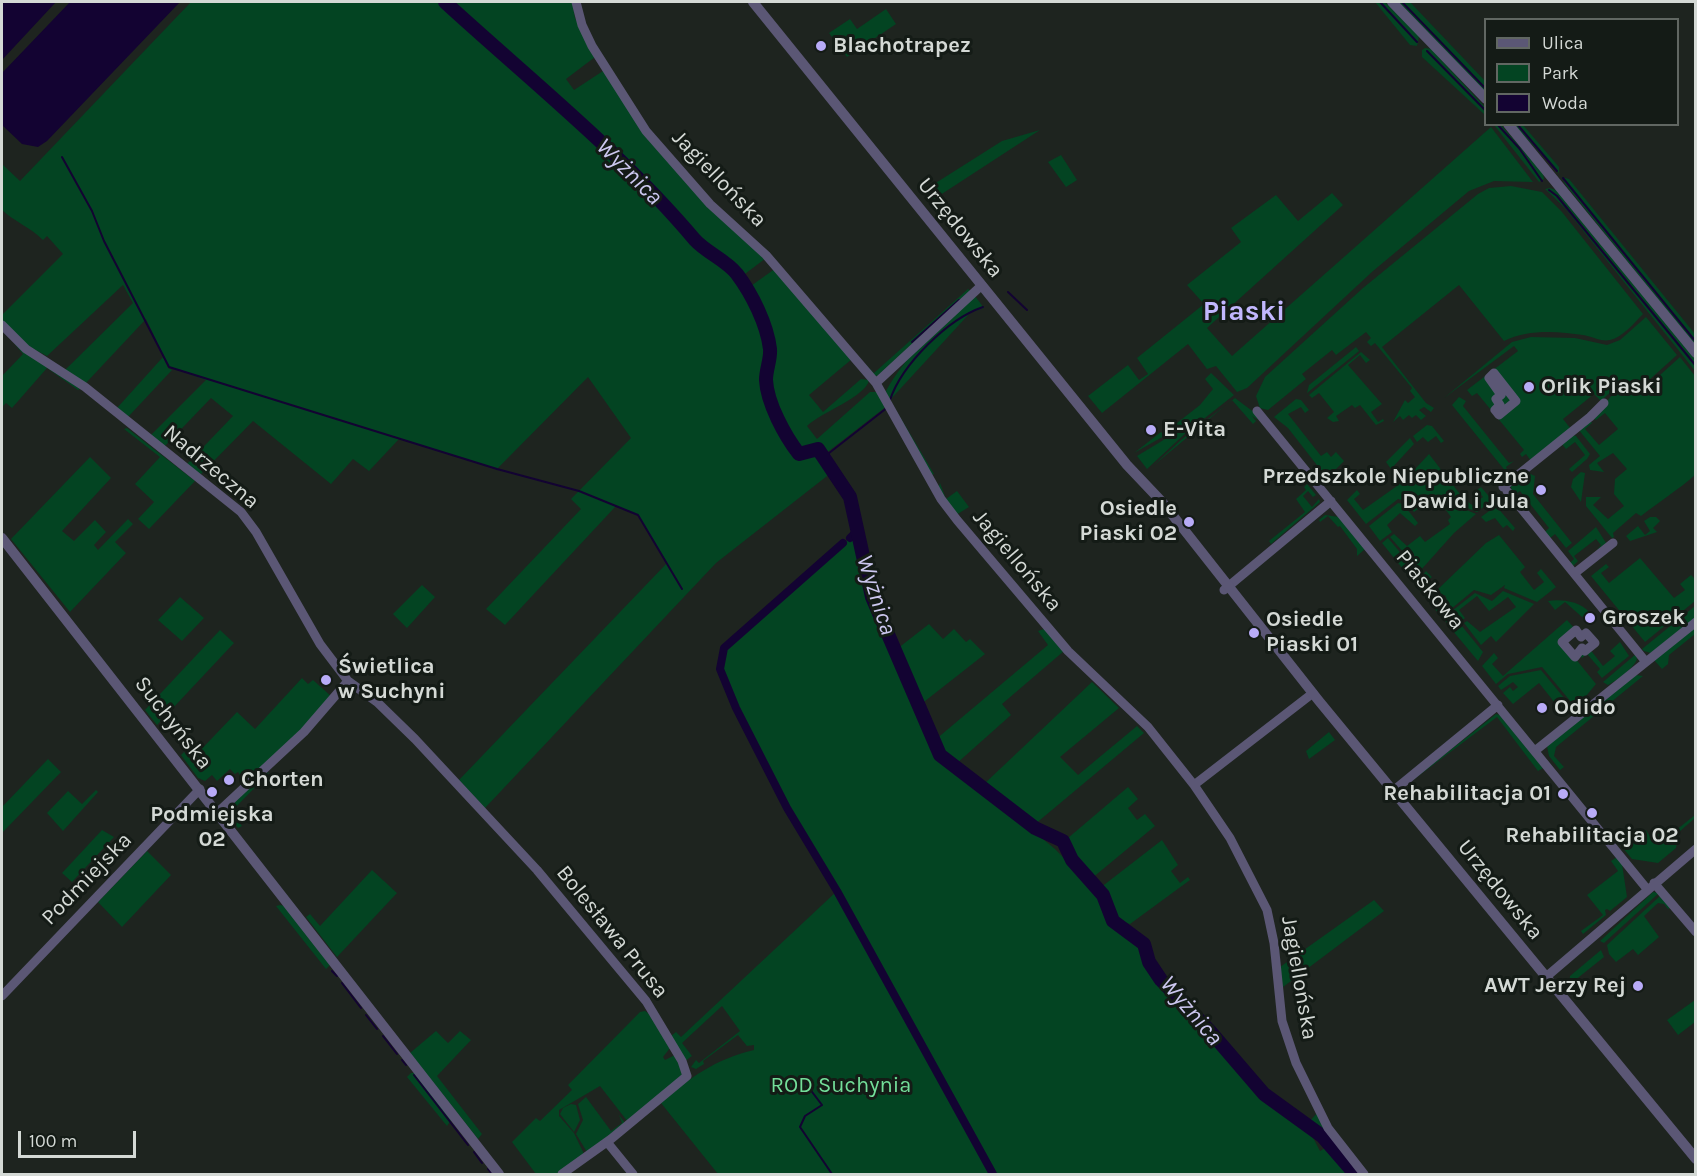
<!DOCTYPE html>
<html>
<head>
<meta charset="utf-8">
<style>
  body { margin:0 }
  #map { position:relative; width:1697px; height:1176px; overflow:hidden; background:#1e241f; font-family:Karla,sans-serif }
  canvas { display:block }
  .frame { position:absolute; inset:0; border:3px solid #d4d9d5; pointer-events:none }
  .legend { position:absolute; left:1484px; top:18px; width:195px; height:108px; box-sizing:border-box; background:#141b16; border:2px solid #616762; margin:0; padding:8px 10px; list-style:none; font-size:18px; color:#d4d9d5 }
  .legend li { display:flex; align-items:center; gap:12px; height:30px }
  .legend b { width:30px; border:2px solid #616762 }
  .scale { position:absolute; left:18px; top:1131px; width:118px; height:27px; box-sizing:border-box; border:3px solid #d4d9d5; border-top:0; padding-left:8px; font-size:18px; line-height:21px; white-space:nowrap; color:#d4d9d5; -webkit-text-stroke:4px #141b16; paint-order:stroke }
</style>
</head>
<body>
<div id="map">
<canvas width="1697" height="1176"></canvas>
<div class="frame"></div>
<ul class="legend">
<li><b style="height:8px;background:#5b5775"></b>Ulica</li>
<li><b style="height:16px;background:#034422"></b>Park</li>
<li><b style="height:16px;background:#130332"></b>Woda</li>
</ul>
<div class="scale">100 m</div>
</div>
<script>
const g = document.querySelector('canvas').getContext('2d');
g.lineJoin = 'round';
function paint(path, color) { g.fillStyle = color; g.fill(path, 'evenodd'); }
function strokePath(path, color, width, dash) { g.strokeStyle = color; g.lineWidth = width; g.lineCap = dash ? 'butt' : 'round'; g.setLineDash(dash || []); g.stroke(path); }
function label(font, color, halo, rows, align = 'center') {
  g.font = font + ' Karla,sans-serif'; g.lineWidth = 6; g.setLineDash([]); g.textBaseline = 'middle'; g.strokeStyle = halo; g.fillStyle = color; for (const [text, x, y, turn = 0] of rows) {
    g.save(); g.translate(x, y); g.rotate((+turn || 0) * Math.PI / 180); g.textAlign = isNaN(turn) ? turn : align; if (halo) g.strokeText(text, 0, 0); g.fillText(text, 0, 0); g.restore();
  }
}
paint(new Path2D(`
  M191,2H572L575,18L595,57L566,79L574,90L603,71L638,124L766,258L741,277L748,288L776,268L852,359L809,395L823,412L861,379L869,380C867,396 820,413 807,426L817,439L870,392H877L887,406L825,454L836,469L716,563L485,808L459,780L667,563L638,515L616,506L505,625L486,609L581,509L571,499L631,438L588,377L497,469L399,439L369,471L353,459L331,484L253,421L201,474L186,465L233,416L211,398L163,448L149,437L206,380L169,367L146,319L85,384L65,370L133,303L123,285L47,356L26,345L2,320V315L63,254L47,236L43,240C30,227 15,222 2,210V164L20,181Z
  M1375,2H1385L1419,36L1417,46L1410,45Z
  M1399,2H1410L1485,81V92Z
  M886,9L896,24L847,57L829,33L850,19L857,29Z
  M1425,48L1431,49L1485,107V115L1422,57V50Z
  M1494,125H1501L1543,173L1544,179L1539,182Z
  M1514,125H1523L1559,167V173Z
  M1491,127L1533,182L1494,181L1469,191L1373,271L1247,388L1237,392L1216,366L1207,369L1188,344L1102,413L1088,396L1128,365L1139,380L1148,374L1137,358L1204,304L1187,285L1241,242L1231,228L1276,195L1298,221L1332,193L1343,205L1207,328L1232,356Z
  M1040,130L931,201L923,191L1002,141Z
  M1061,155L1077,180L1066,187L1048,162Z
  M1562,177L1569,179L1695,334V345L1565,184Z
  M1511,186L1542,192L1562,212L1643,314C1634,323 1623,337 1610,340C1601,342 1591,336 1583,335C1558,331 1527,329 1504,341L1459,285L1382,347L1426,403L1434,408L1431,412L1424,407L1419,410L1426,416L1421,420L1416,415L1412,418L1409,415L1403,420L1400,416L1393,422L1405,400L1408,403L1415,397L1410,391L1412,388L1375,343L1371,346L1367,342L1371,338L1366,332L1336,355L1332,350L1302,374L1306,379L1268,410L1260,408L1256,396L1265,377L1363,288L1478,194L1489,188Z
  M1550,188L1559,191L1695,359V371L1565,208L1545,189Z
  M968,289L971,291L877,376L872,375L862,361L874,373Z
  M975,296L984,308L970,313L890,400L934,474L931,475L887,395L886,391C901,363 946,311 975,296Z
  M1646,317L1677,355L1648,381L1619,384L1601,401L1594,394L1563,419L1571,429L1531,461L1526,454L1522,457L1520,454L1524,450L1477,393L1472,396L1467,390L1518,351L1514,346L1444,398L1512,342L1531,337L1575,338L1607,345L1620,340Z
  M13,342L80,389L78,390L47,368L12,408L6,403L2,407V376L23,354Z
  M1356,347L1359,351L1307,393L1309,385Z
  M1361,352L1370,360L1366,363L1360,355L1348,365L1382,404L1371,412L1378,422L1383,419L1384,421L1376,425L1360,405L1355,408L1352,405L1336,416L1339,421L1333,422L1327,418L1334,412L1319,393L1312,398L1309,395Z
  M163,357L168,368L172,370L128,417L117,408Z
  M1680,357L1695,376V475C1678,490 1660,501 1641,516L1636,513L1613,533L1614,537L1612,538L1586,506V497H1601L1593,505L1608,519L1624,506L1614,494L1615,479L1627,469L1613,453L1597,463L1604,472L1590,470L1589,465L1600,456L1578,429L1590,420L1592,423L1585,429L1599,445L1618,429L1605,413L1596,420L1593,418L1617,389L1625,386L1650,384Z
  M1211,373L1234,395L1196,425L1173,431L1134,453L1161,432L1163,434L1200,405L1213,389L1205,379Z
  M1459,397L1466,401L1463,406L1509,463L1514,461L1506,467L1511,478L1452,405Z
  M1235,398L1255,413L1258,420L1252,416L1256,421L1253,424L1232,400L1153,466L1181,440Z
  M1296,399L1301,400L1309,410L1305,413L1301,407L1288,414L1321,456L1327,452L1331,457L1336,452L1344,461L1327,478L1288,428L1274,417Z
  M1427,425L1432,426L1444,441L1441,443L1436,436L1428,442L1423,437L1417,442L1413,436Z
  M127,428L195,481L149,529L138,519L154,502L135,484L160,457L124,429Z
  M1190,429L1147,469L1137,456L1175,433Z
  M1572,435L1576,436L1590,454L1587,459L1572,472L1569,469L1585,455L1575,442L1566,449L1561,443Z
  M1410,438L1414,444L1391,469L1386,462Z
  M1429,454L1463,498L1472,505L1483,497L1477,490L1481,487L1492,500L1477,512L1437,495L1414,512L1405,501L1398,499L1366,524L1347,500L1357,490L1360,494L1354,499L1363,510L1404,481Z
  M90,457L111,478L62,531L74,541L95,520L106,532L94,545L98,550L128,519L133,524L115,542L126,553L70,612L11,539Z
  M1526,472L1535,476L1533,494L1572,543L1566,548L1555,534L1550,538L1545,532L1549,528L1520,491L1514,495L1510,485Z
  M1581,472L1585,473L1581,502L1571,487L1573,479Z
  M940,483L946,499L957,491L969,507L956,515L938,489Z
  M1307,484L1316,495L1313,497L1308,491L1303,496L1312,507L1319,499L1320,502L1271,544L1269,541L1305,512L1296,499L1306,490L1304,487Z
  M1438,498L1476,514L1454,533L1420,571L1390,537L1394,534L1407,546L1420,536L1425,542L1450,524L1448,520L1451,517L1443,506L1436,510L1431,503Z
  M1398,503L1403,504L1418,523L1415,526L1400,513L1387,525L1392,532L1380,541L1369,526Z
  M1496,506L1515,528L1513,531L1507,525L1503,528L1495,518L1486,522L1481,517Z
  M1325,515L1339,517L1365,549L1357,556V549L1340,526L1338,527L1328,516L1320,522L1319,520Z
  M1650,517H1656L1660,521L1653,528L1657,532L1630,541L1626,536L1638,526L1645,535L1650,531L1644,521Z
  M1596,527L1606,543L1597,550L1601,545L1596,539L1574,556L1578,561L1573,566L1570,563L1574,559L1568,551Z
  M856,533L871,601L938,757L973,781L1055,849L1101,896L1112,921L1142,945L1146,958L1159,981L1263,1097L1307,1126L1320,1151L1329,1146L1352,1174H995L865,944L991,1174H718L661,1103C690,1077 716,1059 754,1050V1045L747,1046L738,1035L703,1061L704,1064L696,1069L691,1067L696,1060L699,1063L740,1031L722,1006L682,1043L692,1056L685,1061L671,1036L676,1032L681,1037L837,891L787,808L736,708L720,669L724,648Z
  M1499,535L1525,567L1520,572L1534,590L1544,582L1537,573L1541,569L1556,587L1537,602L1504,588L1505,585L1491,595L1474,590L1451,609L1445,595L1437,601L1441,606L1437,608L1438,613L1415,584L1426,571L1432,577L1425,583L1434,593L1486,543Z
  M1388,538L1409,563L1406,566L1414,577L1411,579L1382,543Z
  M1640,558L1674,598L1685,590L1680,584L1691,575L1695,579V601L1645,642L1591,576L1606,564L1609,567L1601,573L1609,583Z
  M422,585L435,597L407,628L393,614Z
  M1503,591L1534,604L1496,642L1491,636L1481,645L1464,623L1467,621L1480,632L1516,607L1508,597L1489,611L1477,596L1459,610L1465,618L1451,629L1443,618L1475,593L1492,601Z
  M180,597L204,618L182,641L158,620Z
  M1548,601C1560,599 1580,601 1589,612L1582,617L1565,602L1555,610Z
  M1695,606V618L1651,653L1644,651L1642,649Z
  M1567,620L1576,630L1562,642L1596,684L1576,708L1542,667L1508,674L1496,684L1482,666L1494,653L1498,658L1492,664L1503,676Z
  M929,624L943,639L954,629L966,642L970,639L985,654L920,705L897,649Z
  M1461,625L1483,652L1478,661L1453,631Z
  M1695,625V634L1669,655L1668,664L1662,669L1654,660Z
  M1044,629L1064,651L1002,704L1011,715L956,764L942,754L935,740L1048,645L1038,631Z
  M220,630L234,643L157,725L145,710Z
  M1620,642L1629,656L1602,678L1597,672L1600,669L1587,654L1582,658L1579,654L1589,648L1603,666L1615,656L1610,651Z
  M1636,654L1637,659C1633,669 1618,680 1608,685L1603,682Z
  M1541,670L1574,710L1572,712L1561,699L1555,703L1539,683L1513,704L1503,693L1510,687L1513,691L1518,687L1513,682L1501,690L1498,686L1510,676Z
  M1636,675L1643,676L1556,747L1554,756L1564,767L1560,770L1549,756L1547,746Z
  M302,678L308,684L313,680L332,697L302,731L245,783L238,772L235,774L230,769L217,781L212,775L205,781L198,778L181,755L184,752L191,760L237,712L255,729Z
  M1092,682L1119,708L1060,757L1078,775L1137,726L1144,733L1034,825L983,785Z
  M1496,714L1500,715L1543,768L1538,771L1497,717L1405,786Z
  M1329,732L1335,740L1309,759L1306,751Z
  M48,759L61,772L2,833V807Z
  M265,772L269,773L231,812L242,826L238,828L229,816L232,805Z
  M1128,787L1138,799L1128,808L1137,820L1145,814L1155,826L1091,879L1073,860L1067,844L1059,835L1068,838Z
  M96,790L98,792L63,831L47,813L68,791L82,804Z
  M1695,815V818L1679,832L1676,848L1658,863L1632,859L1622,847L1646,830L1651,838L1664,829L1670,835Z
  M102,830L114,837L72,882L62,873Z
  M1162,840L1178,865L1171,871L1180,883L1188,877L1190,880L1130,924L1119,921L1100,888Z
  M147,851L171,875L122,927L98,902Z
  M1617,857L1622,864L1627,897L1610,911L1607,909L1605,910L1606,915L1583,934L1581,931L1603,915L1587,895L1618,871L1611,861Z
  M372,870L397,893L337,957L306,917L310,914L320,926Z
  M1653,892L1659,893L1604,943L1600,941Z
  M1660,896L1671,907L1668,909L1664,904L1658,903L1644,916L1659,937L1638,955L1633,949L1616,962L1609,954L1607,945Z
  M1374,900L1384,911L1283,987L1280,967Z
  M280,905L285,906L330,965L326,969L276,906Z
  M1601,950L1604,957L1569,985L1570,976Z
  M1695,1000V1022L1678,1035L1667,1020Z
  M645,1011L649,1014L670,1048L663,1057L665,1060L675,1055L683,1074L628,1122L600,1086L559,1110V1116L574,1133L584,1154L556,1174H536L512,1142L536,1118L540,1121L572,1090L568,1085L640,1012Z
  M436,1031L448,1043L460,1031L471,1040L437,1076L482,1134L478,1139L410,1053Z
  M411,1073H415L451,1120L447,1126L407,1077Z
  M586,1097L611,1131L622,1123L619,1115L625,1123L587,1152L576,1134L583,1120L578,1104Z
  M571,1104L576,1105L580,1120L574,1132L560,1114L563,1108Z
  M1317,1113L1361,1174H1357L1324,1135L1309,1122Z`), '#034422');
paint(new Path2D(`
  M2,2H56L2,60Z
  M70,2H180L47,141L38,147L22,144L2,125V73Z`), '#130332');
strokePath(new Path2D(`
  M1380,2L1417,42
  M1402,2L1486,89
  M1427,51L1486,111
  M1497,124L1519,148L1542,181
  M1517,124L1557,171
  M62,157L92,211L104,241L169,367L497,469L579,491L638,515L682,589
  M1563,178L1696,342
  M1549,190L1557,196L1696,366
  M1008,292L1027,310
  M912,342L959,300
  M890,400C902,364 948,319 983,307
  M824,457L888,407
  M332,971L337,976
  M342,983L361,1008
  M366,1015L377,1029
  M383,1036L397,1054
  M402,1060L406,1065
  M414,1075L468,1145
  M803,1080L822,1105L805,1116L800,1127L832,1174
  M474,1152L482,1163
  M488,1169L492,1174`), '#130332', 2);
strokePath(new Path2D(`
  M850,538L857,531
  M843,543L724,648L720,669L736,708L787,808L837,891L993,1174`), '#130332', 8);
strokePath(new Path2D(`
  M445,2C529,79 621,152 695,240C707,253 726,260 737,274C752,294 767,324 770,349C771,359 766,369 766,380C767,403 785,436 799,454L818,449L850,497L872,597L940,755L1035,828L1063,841L1072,860L1103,895L1113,921L1144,944L1149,962L1161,980L1209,1030L1264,1094L1322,1136L1355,1174`), '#130332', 14);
strokePath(new Path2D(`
  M576,2L582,25L592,46L646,131L710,204L766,255L876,383L941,499L957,520L1068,651L1148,727L1194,785L1230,838L1267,910L1274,943L1282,1021L1296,1063L1328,1128L1364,1174
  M2,325L26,349L85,387L241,512L256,532L320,644L348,681L377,702L415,739L537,870L646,1001L682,1061L687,1076L611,1139L562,1174
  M1494,373L1516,401L1499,415L1495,410L1500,405L1496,399L1501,395L1489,378Z
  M876,383L982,285
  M1257,411L1647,889
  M1503,487L1590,417L1604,403
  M1507,491L1646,662
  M1575,573L1613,543
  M1224,590L1331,501
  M1576,630L1581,637L1586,633L1595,643L1585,651L1582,648L1575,657L1562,642Z
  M1536,750L1696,622
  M1194,785L1313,693
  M1393,791L1498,705
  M218,812L304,732L348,681
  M1654,883L1696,932
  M1546,977L1696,849
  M2,996L200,789
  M607,1142L633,1174`), '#5b5775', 9);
strokePath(new Path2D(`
  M753,2L1127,465L1163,503L1319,701L1696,1159
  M1392,2L1486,99
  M1508,124L1696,353
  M2,538L499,1174`), '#5b5775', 10);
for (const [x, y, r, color] of [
  [821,46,6,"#b8abf7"],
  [1529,387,6,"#b8abf7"],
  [1151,430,6,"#b8abf7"],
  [1541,490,6,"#b8abf7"],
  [1189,522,6,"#b8abf7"],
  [1590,618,6,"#b8abf7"],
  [1254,633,6,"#b8abf7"],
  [326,680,6,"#b8abf7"],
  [1542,708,6,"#b8abf7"],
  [229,780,6,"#b8abf7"],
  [212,792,6,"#b8abf7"],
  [1563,794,6,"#b8abf7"],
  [1592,813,6,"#b8abf7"],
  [1638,986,6,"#b8abf7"]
]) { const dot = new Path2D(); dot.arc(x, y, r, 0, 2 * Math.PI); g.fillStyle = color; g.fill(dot); strokePath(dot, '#141b16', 2); }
label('bold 22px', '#d4d9d5', '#141b16', [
  ["Blachotrapez",833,46],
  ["Orlik Piaski",1541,387],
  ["E-Vita",1163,430],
  ["Przedszkole Niepubliczne",1529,477,"right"],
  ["Dawid i Jula",1529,502,"right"],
  ["Osiedle",1177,509,"right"],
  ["Piaski 02",1177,534,"right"],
  ["Groszek",1602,618],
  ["Osiedle",1266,620],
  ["Piaski 01",1266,645],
  ["Świetlica",338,667],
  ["w Suchyni",338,692],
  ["Odido",1554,708],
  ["Chorten",241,780],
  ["Rehabilitacja 01",1551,794,"right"],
  ["Podmiejska",212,815,"center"],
  ["02",212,840,"center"],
  ["Rehabilitacja 02",1592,836,"center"],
  ["AWT Jerzy Rej",1626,986,"right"]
], 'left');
label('22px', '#d4d9d5', '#141b16', [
  ["Jagiellońska",719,179,46],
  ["Urzędowska",960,228,51],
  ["Nadrzeczna",211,467,40],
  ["Jagiellońska",1017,561,50],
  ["Piaskowa",1430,590,51],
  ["Suchyńska",173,723,52],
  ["Podmiejska",87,879,-46],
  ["Urzędowska",1500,890,51],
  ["Bolesława Prusa",612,932,51],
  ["Jagiellońska",1299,978,80]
]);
label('22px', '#73de99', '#141b16', [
  ["ROD Suchynia",841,1086]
]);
label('italic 24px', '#ccc7ef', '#141b16', [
  ["Wyżnica",629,172,45],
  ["Wyżnica",876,595,72],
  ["Wyżnica",1191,1011,50]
]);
label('bold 28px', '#c2b7fe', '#141b16', [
  ["Piaski",1244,312]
]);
</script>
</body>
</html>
